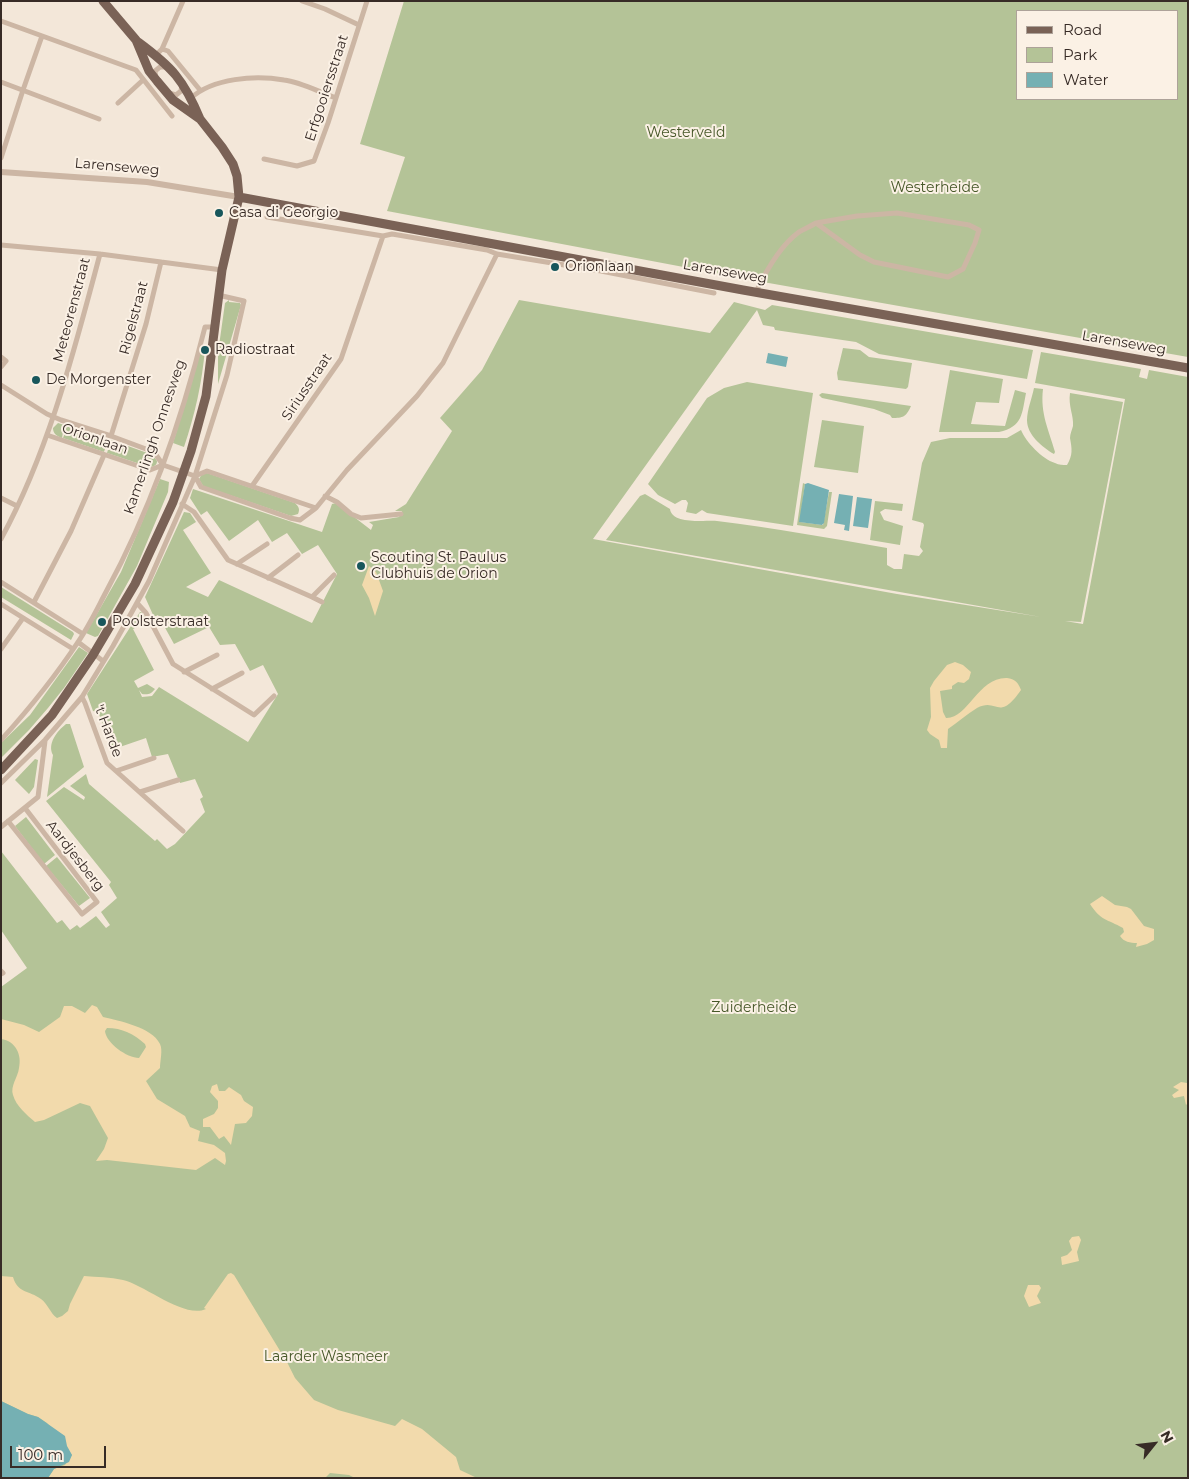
<!DOCTYPE html>
<html>
<head>
<meta charset="utf-8">
<style>
  body { margin:0 }
  #map { position:relative; width:1189px; height:1479px; overflow:hidden; background:#f3e7d9; font-family:Montserrat,sans-serif }
  canvas { display:block }
  .frame { position:absolute; inset:0; border:2px solid #372b26; pointer-events:none }
  .legend { position:absolute; left:1016px; top:10px; width:162px; height:90px; box-sizing:border-box; background:#fbf1e5; border:1px solid #ada299; margin:0; padding:6px 9px; list-style:none; font-size:15px; color:#372b26 }
  .legend li { display:flex; align-items:center; gap:10px; height:25px }
  .legend b { width:25px; border:1px solid #ada299 }
  .north { position:absolute; left:1129px; top:1419px; width:50px; height:50px; -webkit-text-stroke:4px #fbf1e5; paint-order:stroke; rotate:61deg; font-size:14px; font-weight:700; line-height:20px; text-align:center; color:#372b26 }
  .north::after { content:''; display:block; margin:auto; width:18px; height:22px; background:#372b26; clip-path:polygon(50% 0,100% 100%,50% 72%,0 100%) }
  .scale { position:absolute; left:10px; top:1446px; width:96px; height:22px; box-sizing:border-box; border:2px solid #372b26; border-top:0; padding-left:6px; font-size:15px; line-height:18px; white-space:nowrap; color:#372b26; -webkit-text-stroke:4px #fbf1e5; paint-order:stroke }
</style>
</head>
<body>
<div id="map">
<canvas width="1189" height="1479"></canvas>
<div class="frame"></div>
<ul class="legend">
<li><b style="height:6px;background:#7a6256"></b>Road</li>
<li><b style="height:14px;background:#b4c397"></b>Park</li>
<li><b style="height:14px;background:#75b0b3"></b>Water</li>
</ul>
<div class="north">N</div>
<div class="scale">100 m</div>
</div>
<script>
const g = document.querySelector('canvas').getContext('2d');
g.lineJoin = 'round';
function paint(path, color) { g.fillStyle = color; g.fill(path, 'evenodd'); }
function strokePath(path, color, width, dash) { g.strokeStyle = color; g.lineWidth = width; g.lineCap = dash ? 'butt' : 'round'; g.setLineDash(dash || []); g.stroke(path); }
function label(font, color, halo, rows, align = 'center') {
  g.font = font + ' Montserrat,sans-serif'; g.lineWidth = 4; g.setLineDash([]); g.textBaseline = 'middle'; g.strokeStyle = halo; g.fillStyle = color; for (const [text, x, y, turn = 0] of rows) {
    g.save(); g.translate(x, y); g.rotate((+turn || 0) * Math.PI / 180); g.textAlign = isNaN(turn) ? turn : align; if (halo) g.strokeText(text, 0, 0); g.fillText(text, 0, 0); g.restore();
  }
}
paint(new Path2D(`
  M404,1H1188V357L763,282L387,211L405,157L360,144ZM1018,11H1178V99H1018Z
  M229,300V302L240,303L241,305L218,384V353L225,303Z
  M519,300L710,333L734,302L765,310L772,305L1033,350L1027,379L879,354L856,342L775,330L774,327L763,325L757,310L593,539L897,594L1041,617L606,540L640,496L645,494L670,509C672,525 705,520 717,521C774,528 830,538 887,548V565L894,569H902L904,554L919,556L923,551L920,547L924,525L923,523L912,520L922,463L931,442L950,438H1007L1021,430C1026,442 1042,459 1055,463C1059,465 1063,465 1067,465C1073,455 1072,449 1070,438C1070,434 1072,430 1073,426C1074,416 1068,406 1070,393L1123,402L1081,622L1065,621L1083,624L1125,399L1035,383L1041,352L1141,369L1139,377L1147,379L1149,370L1188,377V1478H1V987L27,968L1,930V851L57,923L62,920L70,930L77,925L80,928L96,916L106,928L110,925L101,912L117,898L109,885L111,882L46,801L64,787L84,800L85,797L70,786L86,774L89,784L155,841L157,839L167,849L175,844L205,812L200,799L203,797L195,779L180,783L168,754L152,757L146,738L111,750L107,729H105L98,712L93,711L87,694L140,612L143,613L147,622L133,629L154,670L134,681L138,688L147,684L155,689C151,694 148,695 142,694L139,690L142,697L152,696L159,687L248,742L278,694L263,665L250,671L235,644L220,645L209,627L174,644L158,615L154,617L145,597L184,512L190,513L196,522L183,530L211,573L186,587L208,597L219,580L312,623L337,574L318,545L302,554L287,533L272,542L258,520L229,541L207,511L201,515L190,498L193,489L322,532L332,504L336,503L371,530L373,525L369,522L399,517L402,511H395L406,504L452,431L440,418L482,370Z
  M843,348L860,350L869,357L912,363L908,387L906,389L838,380L837,373Z
  M201,349H205C202,383 195,414 184,447L173,443Z
  M950,370L1003,379L999,403L976,402L971,424L1005,426L1015,390L1026,393C1022,413 1023,427 999,432H939Z
  M747,382L813,393L793,526L707,513L702,510L696,514L686,512L688,503L686,500H682L675,504L658,495L648,484L707,398L724,388Z
  M1034,388L1043,389C1040,414 1049,430 1055,452L1054,454C1042,447 1027,435 1027,420C1027,410 1032,398 1034,388Z
  M822,393L911,406C906,417 903,418 892,418L890,415L874,409L822,398L819,395Z
  M822,420L864,426L858,473L814,467Z
  M58,423L108,439L104,452L63,438L65,433L63,432L62,438C57,436 53,434 53,428Z
  M111,440L153,455L157,461C157,465 154,467 149,467L107,453Z
  M207,473L295,503C299,507 300,509 298,514L291,516L203,486L199,479L202,474Z
  M160,479L169,482L168,492L137,566L98,636L95,637L86,633L121,572Z
  M803,483L805,484L800,522L823,525L829,492H832L827,526L824,529L797,525Z
  M875,501L903,504L902,511L885,509L880,512L884,520L903,526L900,545L870,540Z
  M1,587L73,632L74,634L71,640L1,597Z
  M79,647L88,653L64,688L48,708L29,730L1,758V743L30,715Z
  M66,724H70L84,767L47,797L53,755C47,744 57,731 66,724Z
  M35,759L38,760L34,787L29,794L15,780Z
  M26,817L55,855L44,864L15,826Z
  M57,857L90,898L79,906L46,866Z`), '#b4c397');
paint(new Path2D(`
  M369,566L376,572L383,591L375,616L369,598L362,585Z
  M955,662L963,665L971,672L969,679L964,683L958,682L952,686V689L940,691L943,712L946,718C968,719 978,677 1007,678C1015,679 1018,682 1021,690C998,723 998,697 977,708C967,714 957,723 948,729L947,748H941L939,740L930,734L927,730L931,717L930,688L934,681L947,665Z
  M1102,896L1115,905L1127,907L1131,909L1144,926L1154,929V940L1147,944L1136,947L1137,943C1130,943 1124,942 1120,936L1124,932L1123,928C1107,919 1101,921 1090,904Z
  M92,1005L97,1007L103,1017C119,1021 152,1027 160,1044C163,1050 160,1061 160,1068L146,1081L157,1099L185,1116L190,1127L200,1131L198,1141L214,1145L225,1153L226,1161L225,1165L215,1158L196,1170L107,1160L96,1161L104,1149L108,1138L90,1106L80,1103L44,1120L35,1122C27,1115 16,1106 13,1095C10,1086 18,1077 19,1068C22,1055 16,1041 1,1039V1019L24,1025L39,1032L60,1017L64,1006H72L85,1013ZM107,1028C122,1028 134,1034 145,1044L146,1047L139,1058C127,1058 106,1043 105,1031Z
  M1181,1082L1187,1083L1188,1103L1186,1105L1184,1096L1174,1098L1172,1095L1179,1090L1173,1087Z
  M217,1084L219,1091H225L229,1087L241,1095L244,1101L253,1107L252,1116L246,1123L235,1124L231,1145L224,1136L219,1139L210,1127H203V1119L214,1114L218,1108V1101L210,1092L212,1086Z
  M1079,1236L1081,1240L1077,1252L1079,1261L1062,1265L1061,1257L1067,1255L1072,1250L1069,1241L1072,1237Z
  M231,1273L234,1275L288,1364L295,1378L314,1400L338,1410L395,1426L402,1419L422,1429L456,1457L460,1470L477,1478H355L349,1475L330,1473L325,1478H48L54,1469L65,1465L72,1455L47,1423L38,1417L28,1414L1,1401V1276L13,1277C18,1294 29,1290 41,1299C48,1304 50,1313 57,1318L62,1316L68,1311L70,1304L84,1276C97,1277 110,1277 123,1280C145,1285 184,1319 206,1309L204,1308L228,1274Z
  M1028,1285H1039L1041,1288L1037,1296L1041,1303L1029,1307L1024,1296Z`), '#f2daac');
paint(new Path2D(`
  M768,353L788,357L786,367L766,363Z
  M808,483L829,490L824,523L822,525L799,522L805,484Z
  M839,494L853,496L849,531L844,530L845,525L834,523Z
  M857,497L872,499L868,528L853,526Z
  M1,1401L28,1414L38,1417L65,1436L67,1446L72,1455L69,1462L54,1469L48,1478H1Z`), '#75b0b3');
strokePath(new Path2D(`
  M302,1L325,9L359,25
  M1,21L136,70L172,116
  M162,49L168,51L200,90
  M156,55L162,49L183,1
  M156,79L155,71L160,67H167
  M1,82L99,119
  M169,93L176,95L181,91L182,84
  M191,98C213,78 255,75 284,80C301,82 319,92 336,98
  M118,103L143,80
  M1,158L23,90L42,36
  M264,159L297,166L314,161L328,123L367,1
  M267,217L383,236L392,234L487,250L497,254L601,271L714,293
  M1,245L100,254L222,270
  M756,292C765,273 781,245 799,232C804,229 811,226 816,223L860,255L874,262L948,277L963,269L975,243L979,230L969,225L897,213L857,216L816,223
  M1,357L6,361L1,367
  M1,385L47,414L61,420L111,436L154,452L163,465L150,470L47,435
  M111,436L146,324L161,262
  M163,465L195,476
  M252,486L341,359L383,236
  M325,496L337,502L351,514L361,518L401,514
  M1,498L17,506
  M182,504L194,512L228,560L312,597L334,575
  M316,508L207,471L195,476L201,487L290,518L300,520L316,508L347,470L417,396L443,363L497,254
  M1,539C49,451 74,351 100,254
  M237,564L267,544
  M268,578L298,555
  M1,582L83,634
  M312,597L322,602
  M34,602L71,531L104,455
  M137,603L146,613L173,664L254,715L274,696
  M1,604L73,649
  M78,642L103,661
  M1,649L23,618
  M184,672L217,655
  M212,689L242,673
  M82,697L85,703L107,763L183,831
  M1,740C29,709 55,677 78,642C89,626 97,609 106,592C151,509 182,419 205,327H214
  M116,771L154,758
  M1,783L45,740L82,697L113,646L149,581L195,476L227,375L244,301L218,295
  M140,792L178,780
  M8,821L82,914L97,902L25,808
  M1,827L38,797L45,741
  M1,971L3,973L1,974`), '#ccb6a4', 5);
strokePath(new Path2D(`
  M1,172L147,182L239,197`), '#ccb6a4', 6);
strokePath(new Path2D(`
  M138,42C172,67 184,80 200,119
  M239,197L743,290L1188,368
  M1,770L52,715L93,655L135,584L173,502L191,451L206,396L222,270L239,197L237,176L233,164L222,147L200,119L173,100L157,81L149,71L136,40L103,1`), '#7a6256', 9);
for (const [x, y, r, color] of [
  [219,213,5,"#18575c"],
  [555,267,5,"#18575c"],
  [205,350,5,"#18575c"],
  [36,380,5,"#18575c"],
  [361,566,5,"#18575c"],
  [102,622,5,"#18575c"]
]) { const dot = new Path2D(); dot.arc(x, y, r, 0, 2 * Math.PI); g.fillStyle = color; g.fill(dot); strokePath(dot, '#fbf1e5', 2); }
label('14px', '#372b26', '#fbf1e5', [
  ["Erfgooiersstraat",327,88,-72],
  ["Larenseweg",117,167,5],
  ["Larenseweg",725,272,10],
  ["Meteorenstraat",72,310,-75],
  ["Rigelstraat",134,318,-75],
  ["Larenseweg",1124,343,10],
  ["Siriusstraat",307,387,-56],
  ["Kamerlingh Onnesweg",155,437,-71],
  ["Orionlaan",95,439,19],
  ["'t Harde",108,731,69],
  ["Aardjesberg",75,856,52]
]);
label('14px', '#465728', '#fbf1e5', [
  ["Westerveld",686,133],
  ["Westerheide",935,188],
  ["Zuiderheide",754,1008],
  ["Laarder Wasmeer",326,1357]
]);
label('14px', '#372b26', '#fbf1e5', [
  ["Casa di Georgio",229,213],
  ["Orionlaan",565,267],
  ["Radiostraat",215,350],
  ["De Morgenster",46,380],
  ["Scouting St. Paulus",371,558],
  ["Clubhuis de Orion",371,574],
  ["Poolsterstraat",112,622]
], 'left');
</script>
</body>
</html>
